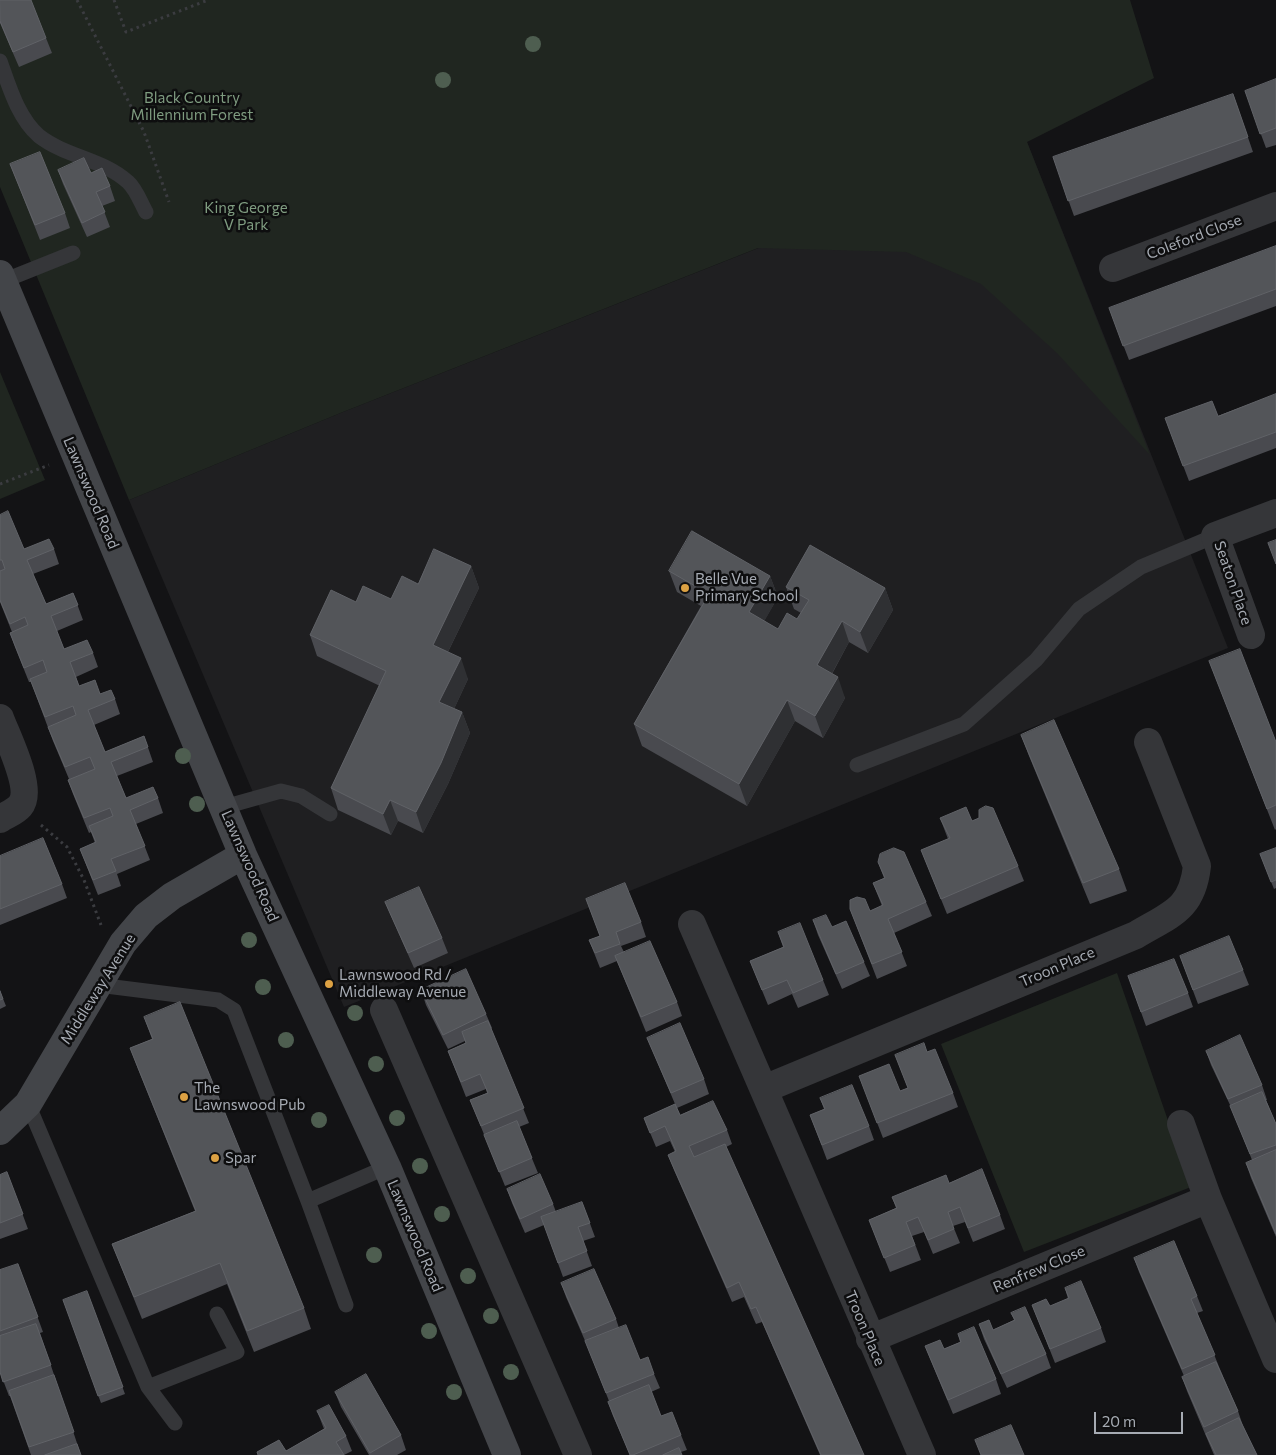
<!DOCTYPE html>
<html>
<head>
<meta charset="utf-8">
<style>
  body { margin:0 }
  #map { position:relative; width:1276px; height:1455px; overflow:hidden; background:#131315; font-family:Commissioner,sans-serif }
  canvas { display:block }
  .scale { position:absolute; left:1094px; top:1412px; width:89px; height:22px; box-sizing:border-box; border:2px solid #a6abb3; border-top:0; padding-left:6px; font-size:15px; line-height:18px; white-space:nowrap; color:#a6abb3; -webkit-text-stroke:4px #0e0e0f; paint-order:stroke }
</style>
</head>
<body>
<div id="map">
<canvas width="1276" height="1455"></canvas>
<div class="scale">20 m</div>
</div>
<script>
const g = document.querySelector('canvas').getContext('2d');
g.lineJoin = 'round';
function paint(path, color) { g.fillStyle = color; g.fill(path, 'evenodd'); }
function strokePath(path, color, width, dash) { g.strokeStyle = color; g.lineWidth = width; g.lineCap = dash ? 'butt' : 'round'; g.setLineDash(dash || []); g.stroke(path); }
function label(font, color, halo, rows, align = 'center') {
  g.font = font + ' Commissioner,sans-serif'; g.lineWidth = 5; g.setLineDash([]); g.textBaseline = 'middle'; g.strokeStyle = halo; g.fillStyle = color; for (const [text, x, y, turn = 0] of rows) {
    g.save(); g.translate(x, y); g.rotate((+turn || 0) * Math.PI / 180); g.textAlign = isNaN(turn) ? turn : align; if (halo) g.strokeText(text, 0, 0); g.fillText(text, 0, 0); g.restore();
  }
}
paint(new Path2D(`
  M1027,142L1228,648L344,1007L129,500L343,412Z`), '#1f1f21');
paint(new Path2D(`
  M0,0H1130L1154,78L1027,142L1150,455L1057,353L981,284L906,252L758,248L343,412L129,500L0,187Z
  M0,372L45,480L0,499Z
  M1117,973L1191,1187L1024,1252L941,1044Z`), '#202620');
strokePath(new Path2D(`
  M77,0L144,132L169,202
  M114,0L126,32L208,0
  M0,484L49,465
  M41,825L67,847L84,880L101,925`), '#3b3c40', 3, [2.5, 4]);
strokePath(new Path2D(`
  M0,61C9,86 18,118 39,136C66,157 103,159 128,182C136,189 141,203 146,212
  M3,281L73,253
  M857,765L964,724L1036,660L1079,609L1141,567L1215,536
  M224,807L281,791L301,796L330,814
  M98,985L218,1000L234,1010L308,1201L346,1305
  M28,1104L148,1387L175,1423
  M308,1201L387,1167
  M148,1387L237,1352L217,1314`), '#353639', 15);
strokePath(new Path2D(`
  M1113,268L1276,206
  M1251,635L1215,536L1276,513
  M0,718C7,737 34,790 20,806C15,812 6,815 0,819
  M692,924L922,1455
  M384,1010L578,1455
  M764,1089L1136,935C1171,914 1192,910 1197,866L1148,742
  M1181,1124L1208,1199
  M870,1339L1208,1199L1276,1359`), '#353639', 28);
strokePath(new Path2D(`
  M0,274L243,855L387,1167L507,1455
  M0,1131L28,1104L123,943L146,916L172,896L243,855`), '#434549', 28);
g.fillStyle = '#4e5e50';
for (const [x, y] of [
  [533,44],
  [443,80],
  [183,756],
  [197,804],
  [249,940],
  [263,987],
  [355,1013],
  [286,1040],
  [376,1064],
  [397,1118],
  [319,1120],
  [420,1166],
  [442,1214],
  [374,1255],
  [468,1276],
  [491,1316],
  [429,1331],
  [511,1372],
  [454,1392]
]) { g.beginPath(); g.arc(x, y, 8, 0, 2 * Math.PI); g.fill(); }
paint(new Path2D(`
  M0,0L46,38L52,53L19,67L0,23Z
  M1276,79V145L1266,148L1245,91Z
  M1233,94L1253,152L1074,216L1053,157Z
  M10,164L65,213L70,228L40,240Z
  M58,170L91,173L110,186L115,201L102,206L110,227L87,237L63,184Z
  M1276,246V306L1129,360L1109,308Z
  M1276,394V448L1189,481L1165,418L1218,416Z
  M0,515L24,549H54L59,564L33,574L46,604L73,593L83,620L57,631L64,649L93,653L98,667L76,677L79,686L115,699L120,714L94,725L105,752L144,736L153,762L117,776L126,798H158L163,813L136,824L150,860L117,874L121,886L98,895L80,849L95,843L91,832L89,833L73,794L68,780L69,779L53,741L31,682H29L15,647L10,633L12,632L0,602Z
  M471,566L479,588L448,652L468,679L454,709L462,712L470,733L448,784L423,833L398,821L391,835L338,810L331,788L380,686L317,656L310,635L356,602L391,599L418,584Z
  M669,571L770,576L778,597L764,621L778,629L797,619L801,613L794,609L786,587L885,588L893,610L868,653L849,642L832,674L845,698L823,738L795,721L747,806L642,746L634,724L701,606L677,592Z
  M1209,661L1276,742V829L1275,830Z
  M1021,735L1119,869L1127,891L1090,904L1029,756Z
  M940,818L972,821L979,818L1018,866L1024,881L947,914L921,850L948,839Z
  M1276,848V888L1274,889L1260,854Z
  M0,856L62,884L67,898L0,925Z
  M878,862L926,902L932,916L894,933L907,966L877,979L850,909L870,911L882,906L873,883L884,878Z
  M586,899L641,922L646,937L621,946L624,952L677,1002L682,1016L646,1032L617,961L600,968L589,940L600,936Z
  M385,902L442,938L448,953L414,968L391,916Z
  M813,920L832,927L864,962L870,976L842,989L818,935Z
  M778,932L823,980L829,995L798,1008L792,994L768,1005L750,961L783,947Z
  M1180,956L1243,970L1249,985L1198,1004Z
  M1128,976L1188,993L1193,1007L1146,1026Z
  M421,990L486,1014L492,1028L491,1029L529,1123L519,1127L538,1173L505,1186L470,1100L487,1093L486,1089L466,1097L448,1051L466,1043L465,1041L448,1049L426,1005Z
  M0,991L6,1006L0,1009Z
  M144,1017L304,1308L311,1329L254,1352L227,1284L142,1319L112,1244L195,1211L138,1069L130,1048L152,1039Z
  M647,1038L704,1079L709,1094L677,1108L680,1115L727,1130L732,1144L726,1147L864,1455H820L762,1322L756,1324L744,1297L732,1302L674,1170L668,1155L675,1152L670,1141L656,1147L644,1118L675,1104L653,1052Z
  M1206,1051L1262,1085L1267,1100H1266L1276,1124V1237L1251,1178L1246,1163L1252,1160L1231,1107L1211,1065Z
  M927,1052L953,1093L958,1107L883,1138L859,1076L900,1091L908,1088L895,1055Z
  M820,1098L869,1126L874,1140L827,1160L810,1115L824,1109Z
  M7,1172L28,1229L0,1239V1175Z
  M949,1183L1000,1215L1005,1229L973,1242L965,1222L953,1226L960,1243L933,1254L924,1232L912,1236L921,1260L890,1272L869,1220L896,1208L892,1197Z
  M507,1189L553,1204L556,1212L582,1202L595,1237L583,1241L592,1266L563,1277L544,1225L525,1233L512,1203Z
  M1134,1258L1197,1296L1203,1311L1197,1313L1220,1369L1238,1411L1243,1426L1257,1455H1214L1187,1391L1182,1377L1184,1376L1139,1272Z
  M18,1264L43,1332L40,1333L81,1455H31L10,1396H9L0,1372V1270Z
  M561,1283L616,1319L619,1328L640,1360L654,1374L660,1388L651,1392L661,1416L681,1435L687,1450L681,1452L682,1455H630L613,1416L608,1402L609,1401L586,1343L566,1297Z
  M1065,1288L1101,1328L1106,1342L1055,1363L1032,1305L1050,1306L1068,1299Z
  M87,1291L125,1394L101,1403L63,1300Z
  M1011,1313L1046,1354L1051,1368L1007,1388L984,1339L979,1324L993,1330L1014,1320Z
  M958,1334L996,1379L1001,1394L953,1414L931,1361L925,1346L944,1349L960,1342Z
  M335,1392L401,1435L406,1450L397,1455H369L341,1407Z
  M317,1411L346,1436L352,1451L344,1455H258L257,1452L286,1451L324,1429Z`), '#494a4f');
paint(new Path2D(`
  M471,566L479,588L441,666L433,645Z
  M770,576L778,597L757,634L749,612Z
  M885,588L893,610L868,653L860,632Z
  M842,621L849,642L825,686L817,665Z
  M461,658L468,679L447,724L439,702Z
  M838,677L845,698L823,738L815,716Z
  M787,700L795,721L747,806L739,784Z
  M462,712L470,733L448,784L423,833L416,812Z
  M390,800L398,821L391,835L383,814Z`), '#2f3033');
const building = new Path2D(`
  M0,0H31L46,38L13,52L0,21Z
  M1276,79V128L1260,134L1245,91Z
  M1233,94L1248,137L1068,201L1053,157Z
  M40,152L65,213L35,225L10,164Z
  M84,158L91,173L102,168L110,186L96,192L105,212L82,223L58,170Z
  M1276,246V289L1123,346L1109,308Z
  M1276,394V432L1183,466L1165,418L1212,401L1218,416Z
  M8,511L24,549L49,539L54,549L27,560L46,604L73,593L78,605L51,616L64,649L87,640L93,653L70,662L79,686L95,680L100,694L111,690L115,699L88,710L105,752L144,736L148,747L111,762L126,798L153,787L158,798L130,810L145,846L111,859L116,871L93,880L80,849L96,842L89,826L113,816L110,808L84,818L68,780L95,769L90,757L65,767L48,727L76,715L73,706L45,717L30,679L47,672L43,660L24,668L10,633L28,625L25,617L10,624L0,600V571L5,569L2,560H0V515Z
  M692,531L770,576L749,612L778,629L787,613L797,619L809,600L786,587L810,545L885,588L860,632L842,621L817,665L838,677L815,716L787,700L739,784L634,724L709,594L669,571Z
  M1276,540V564L1268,543Z
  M434,549L471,566L433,645L461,658L439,702L462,712L441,763L416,812L390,800L383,814L331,788L386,671L310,635L331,590L356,602L363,586L391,599L402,576L418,584Z
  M1240,649L1276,742V805L1267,809L1209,661Z
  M1054,720L1119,869L1083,883L1021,735Z
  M986,806L993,808L1018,866L941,899L921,850L950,838L940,818L966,807L972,821L979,818V810Z
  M43,838L62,884L0,909V856Z
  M894,848L904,852L926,902L888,919L902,952L872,964L850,909V900L857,897L865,899L870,911L883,905L873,883L885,878L878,862L880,854Z
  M1276,848V880L1271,882L1260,854Z
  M625,883L641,922L616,932L620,944L595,953L589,940L600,936L586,899Z
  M419,887L442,938L408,953L385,902Z
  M826,915L832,927L846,921L864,962L836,974L813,920Z
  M800,923L823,980L793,993L787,980L762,990L750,961L784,947L778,932Z
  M1229,936L1243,970L1193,990L1180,956Z
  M650,941L677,1002L641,1017L615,956Z
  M1174,959L1188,993L1141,1012L1128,976Z
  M466,969L486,1014L443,1035L421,990Z
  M0,991L3,999L0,1000Z
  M180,1002L304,1308L247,1331L220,1263L134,1297L112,1244L196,1211L130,1048L153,1039L144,1017Z
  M488,1021L524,1108L481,1126L470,1100L488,1093L480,1074L461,1082L448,1051L466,1043L462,1032Z
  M680,1023L704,1079L671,1093L647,1038Z
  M1240,1035L1262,1085L1228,1099L1206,1051Z
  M924,1043L927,1052L935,1049L953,1093L877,1123L859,1076L889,1064L900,1091L908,1088L895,1055Z
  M852,1085L869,1126L822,1145L810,1115L825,1109L820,1098Z
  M1262,1092L1276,1124V1145L1250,1154L1230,1106Z
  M713,1101L727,1130L689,1146L694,1157L725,1144L864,1455H821L756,1307L751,1309L739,1282L727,1288L668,1155L676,1151L665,1126L650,1133L644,1118L675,1104L680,1115Z
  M517,1121L532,1158L499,1172L484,1135Z
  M1276,1150V1234L1246,1163Z
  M982,1169L1000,1215L968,1228L960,1207L948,1212L954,1229L928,1240L918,1217L906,1222L915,1245L884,1258L869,1220L897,1208L892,1197L946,1175L949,1183Z
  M7,1172L23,1214L0,1223V1175Z
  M540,1174L553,1204L520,1219L507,1189Z
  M582,1202L590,1223L578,1227L587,1251L558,1263L541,1217Z
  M1174,1241L1197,1296L1191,1299L1215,1355L1182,1369L1134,1258Z
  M18,1264L38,1317L0,1331V1270Z
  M594,1269L616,1319L583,1333L561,1283Z
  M1081,1281L1101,1328L1050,1349L1032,1305L1046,1299L1050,1306L1069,1298L1065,1288Z
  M87,1291L123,1387L98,1396L63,1300Z
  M1025,1307L1046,1354L1001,1374L979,1324L989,1320L993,1330L1015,1320L1011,1313Z
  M36,1324L51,1365L3,1382L0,1372V1336Z
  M626,1325L640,1360L648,1357L654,1374L606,1393L585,1341Z
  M974,1327L996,1379L948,1400L925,1346L940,1340L944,1349L961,1342L958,1334Z
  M1216,1362L1238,1411L1204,1427L1182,1377Z
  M366,1374L401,1435L370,1453L335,1392Z
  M54,1375L74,1432L29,1447L9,1391Z
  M649,1385L661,1416L672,1412L681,1435L633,1455H630L608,1402Z
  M329,1405L346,1436L336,1442L344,1455H258L257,1452L279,1440L286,1451L326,1428L317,1411Z
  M1239,1418L1257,1455H1216L1206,1434Z
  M1011,1425L1024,1455H981L975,1440Z
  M77,1444L81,1455H45Z
  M679,1448L682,1455H663Z`);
paint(building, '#535559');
strokePath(building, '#606267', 1);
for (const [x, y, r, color] of [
  [685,588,5,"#dca143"],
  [329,984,5,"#dca143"],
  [184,1097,5,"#dca143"],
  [215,1158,5,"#dca143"]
]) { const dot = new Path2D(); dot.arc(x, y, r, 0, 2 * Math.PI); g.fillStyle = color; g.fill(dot); strokePath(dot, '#0e0e0f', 2); }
label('15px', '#7f9c80', '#0e0e0f', [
  ["Black Country",192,98],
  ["Millennium Forest",192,115],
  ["King George",246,208],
  ["V Park",246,225]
]);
label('15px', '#a6abb3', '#0e0e0f', [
  ["Coleford Close",1194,237,-21],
  ["Lawnswood Road",91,493,67],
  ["Seaton Place",1233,583,71],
  ["Lawnswood Road",250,866,66],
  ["Troon Place",1057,967,-23],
  ["Middleway Avenue",98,989,-58],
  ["Lawnswood Road",415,1236,67],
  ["Renfrew Close",1039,1269,-23],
  ["Troon Place",865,1328,67]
]);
label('15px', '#a6abb3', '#0e0e0f', [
  ["Belle Vue",695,579],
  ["Primary School",695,596],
  ["Lawnswood Rd /",339,975],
  ["Middleway Avenue",339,992],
  ["The",194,1088],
  ["Lawnswood Pub",194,1105],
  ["Spar",225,1158]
], 'left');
</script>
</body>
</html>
